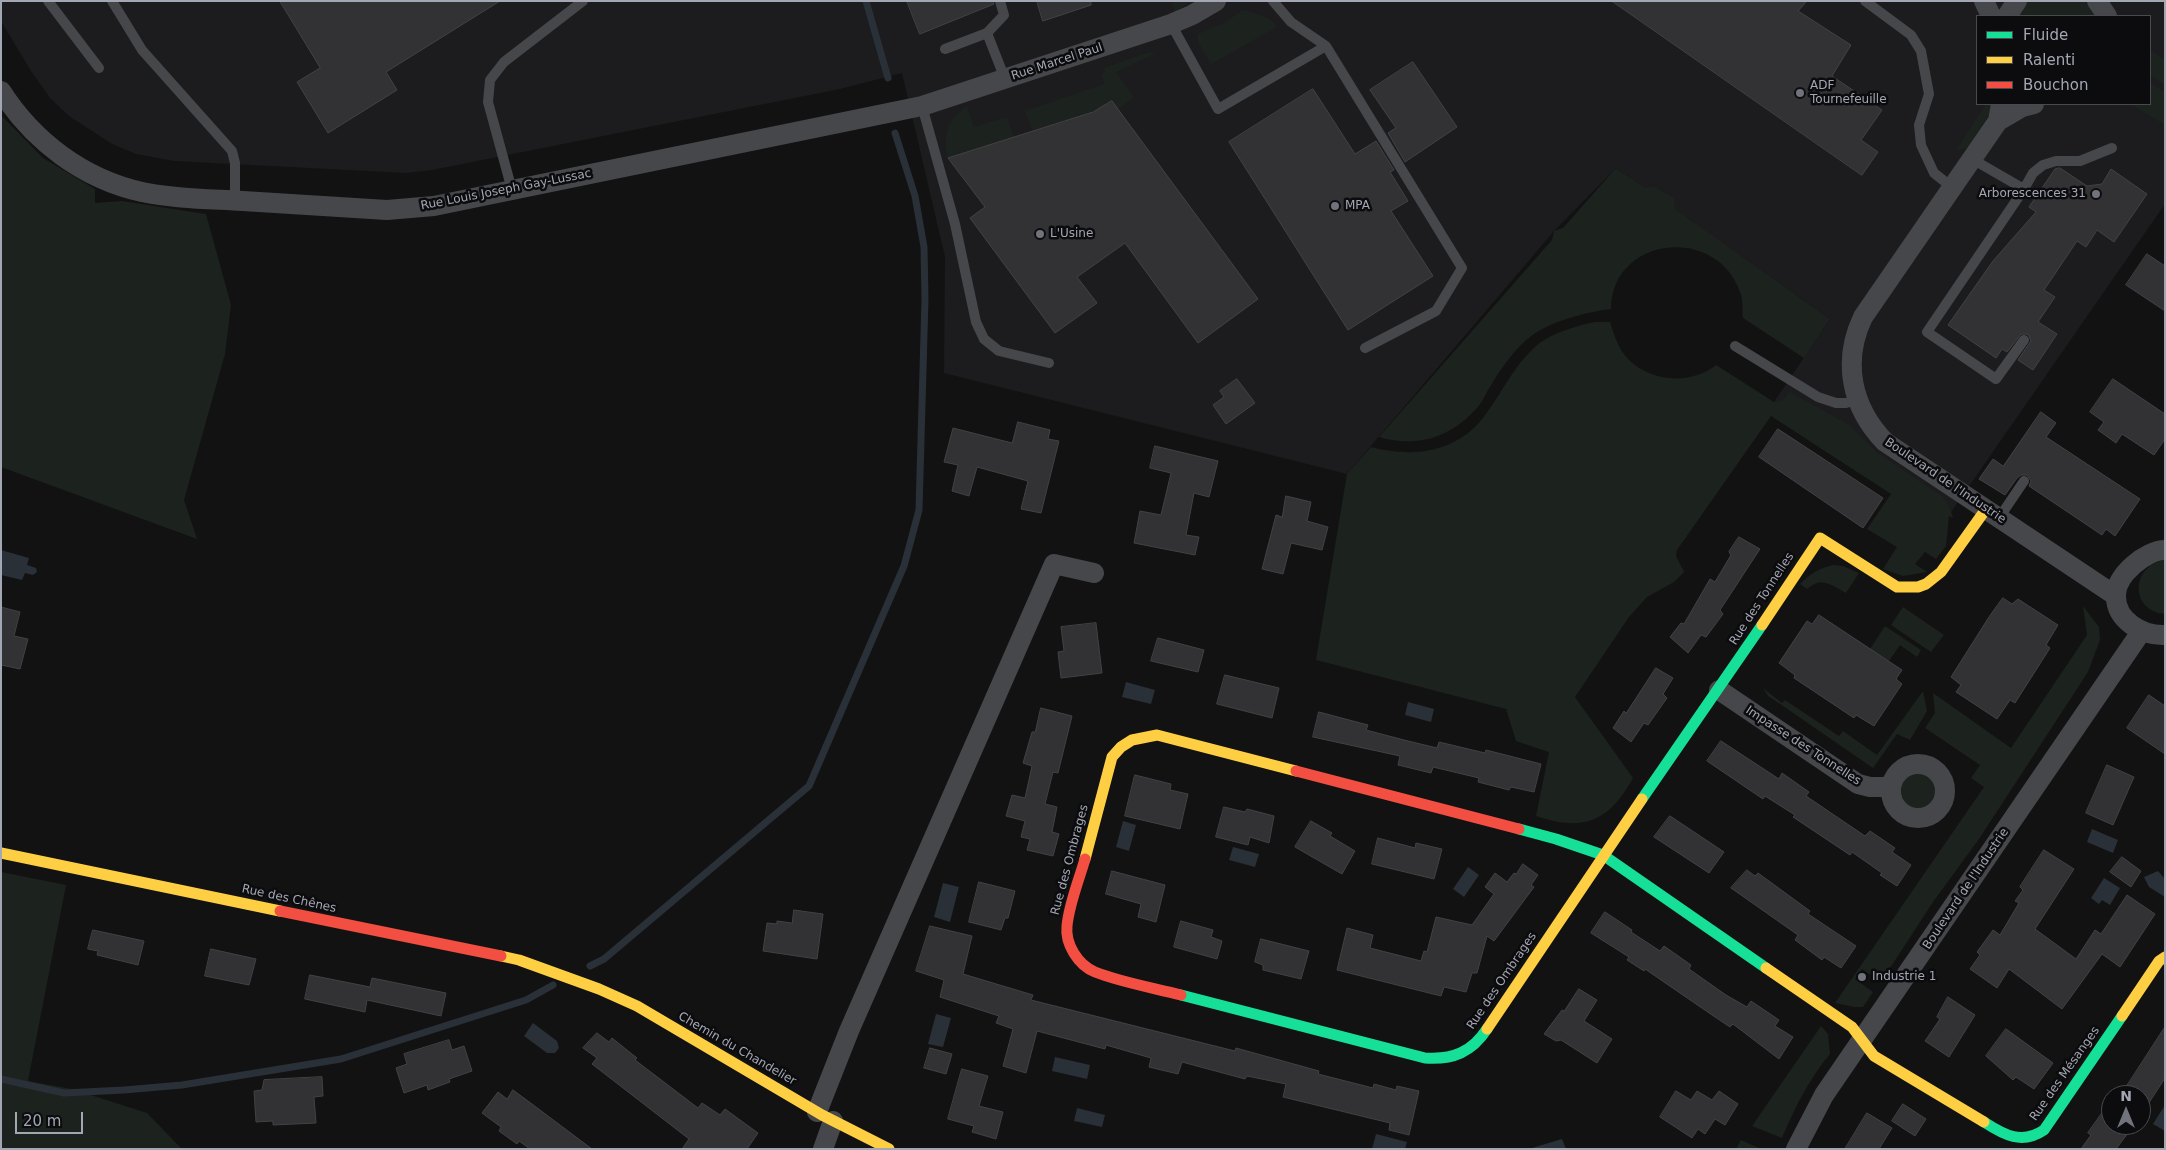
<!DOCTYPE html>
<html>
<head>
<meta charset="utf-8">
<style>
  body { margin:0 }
  #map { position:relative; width:2166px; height:1150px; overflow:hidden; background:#121212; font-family:"DejaVu Sans",sans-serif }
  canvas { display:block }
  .frame { position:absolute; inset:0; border:2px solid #a3a7b3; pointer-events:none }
  .legend { position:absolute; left:1976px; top:15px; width:175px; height:90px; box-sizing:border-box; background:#0c0c0e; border:1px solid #484a50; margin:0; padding:6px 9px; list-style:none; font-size:15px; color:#a3a7b3 }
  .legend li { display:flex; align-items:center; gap:10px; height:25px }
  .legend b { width:25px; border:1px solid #484a50 }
  .north { position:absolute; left:2101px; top:1085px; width:50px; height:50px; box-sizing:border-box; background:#0c0c0e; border:1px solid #484a50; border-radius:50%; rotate:0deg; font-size:14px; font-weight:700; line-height:20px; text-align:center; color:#a3a7b3 }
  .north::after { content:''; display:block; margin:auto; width:18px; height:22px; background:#70737b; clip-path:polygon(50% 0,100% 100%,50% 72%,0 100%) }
  .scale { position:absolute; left:15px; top:1112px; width:68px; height:22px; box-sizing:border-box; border:2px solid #a3a7b3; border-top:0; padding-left:6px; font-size:15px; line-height:18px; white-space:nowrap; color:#a3a7b3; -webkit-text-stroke:4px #0c0c0e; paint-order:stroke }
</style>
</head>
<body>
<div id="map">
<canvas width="2166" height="1150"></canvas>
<div class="frame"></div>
<ul class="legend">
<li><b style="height:6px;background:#16e098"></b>Fluide</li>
<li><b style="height:6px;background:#ffcf43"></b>Ralenti</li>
<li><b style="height:6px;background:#f24e42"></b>Bouchon</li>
</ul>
<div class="north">N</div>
<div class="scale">20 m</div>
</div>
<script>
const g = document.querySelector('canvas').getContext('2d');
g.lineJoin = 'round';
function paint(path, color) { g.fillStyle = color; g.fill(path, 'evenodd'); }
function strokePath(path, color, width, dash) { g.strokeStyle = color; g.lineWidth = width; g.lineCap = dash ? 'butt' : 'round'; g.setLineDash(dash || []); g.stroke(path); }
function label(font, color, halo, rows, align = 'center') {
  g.font = font + ' "DejaVu Sans",sans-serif'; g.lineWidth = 5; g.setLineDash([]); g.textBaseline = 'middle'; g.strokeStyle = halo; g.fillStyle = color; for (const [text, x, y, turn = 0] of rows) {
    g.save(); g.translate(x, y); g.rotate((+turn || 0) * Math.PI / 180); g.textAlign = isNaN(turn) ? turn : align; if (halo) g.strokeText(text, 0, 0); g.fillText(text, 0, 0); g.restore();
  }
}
paint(new Path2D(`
  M1,1H2165V204L1949,515L1774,402L1830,319L1616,168L1554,231L1347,474L944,373L945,257L902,73L840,89L432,170L406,173L174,161L136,154L112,144L69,116L50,98L31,71L1,21ZM1977,16H2150V104H1977Z`), '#1c1c1e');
paint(new Path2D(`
  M1177,1H1190L1175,12L1172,3Z
  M2028,1H2084L2097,16H2015L2020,8Z
  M1242,10C1254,13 1270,16 1277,27L1211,64L1198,42V34L1226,22Z
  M2150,50L2165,60V85L2150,75Z
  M1149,52L1155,54L1116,72L1134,97L1104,120L1097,110L1033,131L1025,111L1104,84L1101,74L1105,73L1104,68Z
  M2150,83L2165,92V125L2130,104H2150Z
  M1986,104H1994L1989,115L1967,148L1956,150Z
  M967,106L974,127L1007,117L1014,137L948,158C942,137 948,118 967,106Z
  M1,115L43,158L95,189V203L122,201L206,214L231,305L225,354L184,500L197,539L1,467Z
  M1616,168L1645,188L1654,187L1674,198L1675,209L1830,319L1804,358L1743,318C1742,310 1743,302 1741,295C1719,223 1611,236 1611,309C1587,312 1555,320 1534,334C1514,348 1501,369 1488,390C1485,396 1481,404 1476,409C1450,438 1416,448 1379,437L1552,240L1554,231L1563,228Z
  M1595,322H1610C1614,335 1619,350 1629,360C1652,382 1691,385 1716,365L1774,402L1782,401L1790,392L1849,425L1875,451L1943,497L1950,508L1953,518L1949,516L1946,546L1936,559L1925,552L1915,564L1927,572L1903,576L1883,569L1897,547L1867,529L1891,494L1771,416L1677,550L1676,556L1684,572L1674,582L1647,597L1629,617L1575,697L1633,778C1609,822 1583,832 1536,816L1549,752L1516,741L1506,709L1316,660L1347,474L1371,447C1412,458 1455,453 1483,418C1503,392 1515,362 1541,342C1557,331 1577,326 1595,322Z
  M2165,560V614C2130,611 2130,566 2165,560Z
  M1834,565L1843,566L1859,573L1846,593C1832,585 1821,576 1807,589L1800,584C1811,573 1819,568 1834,565Z
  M2083,606L2099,627L2100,640L2088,672L1979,839L1933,902L1881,982L1862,969L1855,979L1873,992L1863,1007H1854L1835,1003L1984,787L1971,778L1980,765L1925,728L1935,713L1933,693L2011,748L2087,635Z
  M1903,607L1944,635L1931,652L1891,625Z
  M1885,626L1921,650L1917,657L1900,645L1889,661L1870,649Z
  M1763,688L1782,703L1785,700L1839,736L1843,731L1877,755L1923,691L1927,711L1910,740L1897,734L1873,768L1780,704L1768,696Z
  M1901 791a18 18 0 1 1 36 0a18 18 0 1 1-36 0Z
  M1,872L66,885L28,1081L72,1089L147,1113L182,1149H1Z
  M1821,1026L1828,1034L1830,1054C1809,1079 1794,1109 1782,1138L1752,1126Z
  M1741,1140L1761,1149H1736Z`), '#1c221d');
paint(new Path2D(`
  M1,550L29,558L27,565L36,568L37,572L33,575L25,573L22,580L1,575Z
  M1126,682L1155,690L1151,704L1122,697Z
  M1408,702L1434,709L1431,722L1405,715Z
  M1123,821L1136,825L1129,851L1116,847Z
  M2092,829L2118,840L2113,853L2087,842Z
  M1233,847L1259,854L1255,867L1229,860Z
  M1468,867L1479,875L1464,897L1453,889Z
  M2158,871L2165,879V897L2149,887L2144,877Z
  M2104,878L2120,888L2110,905L2102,900L2099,904L2091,898Z
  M943,883L959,887L950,922L934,917Z
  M936,1014L951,1018L943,1047L928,1044Z
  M533,1023L557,1041L559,1048L555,1053H547L524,1036Z
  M1055,1057L1090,1065L1087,1079L1052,1071Z
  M2165,1105V1131L2153,1124Z
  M1077,1108L1105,1115L1102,1127L1074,1121Z
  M1376,1134L1407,1142L1405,1149H1372Z
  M1562,1139L1566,1149H1532V1148Z`), '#293037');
strokePath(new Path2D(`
  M866,1L888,78
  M590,966L604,959L809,786L904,566L919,510L925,299L924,247L915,196L895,133
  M1,1079L64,1093L124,1090L182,1085L341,1059L526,1000L553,985`), '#293037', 7);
const building = new Path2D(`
  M280,1H500L386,72L397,90L328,133L297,82L320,68Z
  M907,1H993L994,4L920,34Z
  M1037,1H1091V5L1043,21Z
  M1612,1H1807L1798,11L1851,45L1832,76L1882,110L1861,140L1878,152L1862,175Z
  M1413,62L1457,127L1405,162L1388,133L1396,128L1370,90Z
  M1313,89L1355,154L1376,141L1394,170L1390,172L1408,201L1391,211L1433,276L1348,330L1229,142Z
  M1112,101L1258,299L1198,343L1125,243L1077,277L1097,303L1055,333L970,218L985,207L948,158L1093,112Z
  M2060,168L2087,186L2102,184L2111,169L2147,194L2114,242L2097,230L2086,247L2077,241L2044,290L2055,297L2038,322L2057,334L2033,370L2018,360L2031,341L2028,334H2021L2007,352L2002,349L1996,358L1948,325L1993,261L2036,212L2029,207L2055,169Z
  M2147,254L2165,266V311L2126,285Z
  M1237,379L1255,403L1226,424L1213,405L1224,397L1220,391Z
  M2113,379L2165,414V439L2154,455L2122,434L2116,443L2098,430L2104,422L2090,412Z
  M2041,412L2056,423L2046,437L2140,499L2115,536L2106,529L2102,535L2029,486L2031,481L2027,475H2021L2017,478L2005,495L1979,479L1993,459L2003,466Z
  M1018,422L1050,430L1048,439L1059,441L1041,513L1021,509L1028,481L977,467L969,496L952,491L958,465L944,462L953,428L1012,443Z
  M1778,429L1883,498L1863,528L1759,457Z
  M1155,446L1218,461L1209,497L1194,493L1186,535L1199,537L1195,555L1134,543L1140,511L1161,515L1171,473L1150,468Z
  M1286,496L1311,502L1307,521L1328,527L1322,550L1291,543L1283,574L1262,569L1276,515L1282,517Z
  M1739,537L1760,549L1720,610L1723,614L1706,637L1701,635L1688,653L1670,637L1681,623L1684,624L1710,579L1715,582L1731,555L1729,552Z
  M2003,598L2012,604L2018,599L2058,625L2046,645L2050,648L2015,703L2010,700L1997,719L1956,692L1961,685L1951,677L1989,617Z
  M1,607L20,612L14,636L28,639L20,669L1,665Z
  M1819,615L1902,670L1896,679L1902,684L1874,726L1856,715L1854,718L1794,678L1795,675L1779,663L1807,621L1812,624Z
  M1096,623L1102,673L1061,678L1058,652L1064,651L1061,627Z
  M1158,638L1204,650L1198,672L1151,661Z
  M1656,668L1673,678L1663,694L1667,698L1648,725L1644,723L1631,742L1613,728L1624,711L1626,713Z
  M1225,675L1279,688L1272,718L1217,704Z
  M2149,695L2165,706V754L2127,728Z
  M1041,708L1072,716L1058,773L1053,772L1045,804L1057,807L1052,832L1059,834L1053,856L1027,850L1030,839L1021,837L1025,821L1006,816L1012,795L1025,798L1032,766L1023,763L1032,732H1035Z
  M1319,712L1368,725L1366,730L1404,740L1437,748L1439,742L1485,753L1486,750L1541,764L1534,792L1511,787L1509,790L1478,782L1479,778L1433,767L1431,773L1398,765L1400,756L1313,737Z
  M1721,741L1779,779L1782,773L1809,792L1806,796L1865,836L1870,831L1895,848L1892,852L1911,865L1897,886L1880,875L1882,873L1852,852L1850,855L1793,817L1795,815L1765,796L1763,799L1707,761Z
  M2107,765L2134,777L2113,825L2086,813Z
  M1135,775L1171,784L1170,790L1188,794L1180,829L1125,816Z
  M1224,807L1245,812L1247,809L1274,816L1269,843L1250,837L1248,845L1216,837Z
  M1670,816L1724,852L1709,873L1654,837Z
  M1311,821L1332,833L1330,836L1355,851L1342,874L1295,847Z
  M1378,838L1415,848L1416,843L1442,849L1434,879L1372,864Z
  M2044,850L2074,869L2035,929L2076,959L2095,930L2101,934L2127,895L2155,914L2120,967L2102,954L2062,1009L2009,969L1997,988L1970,969L1980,955L1977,952L1993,930L2000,935L2019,903L2015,901L2023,890L2020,887Z
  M2122,857L2141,871L2131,887L2110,872Z
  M1523,864L1538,875L1531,885L1534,887L1494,941L1487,936L1477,973H1472L1466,992L1444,987L1441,996L1337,970L1347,928L1373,935L1370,948L1421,961L1424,951L1427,952L1436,917L1472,925L1494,894L1485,887L1495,873L1507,882L1514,873L1516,874Z
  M1747,870L1755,876L1758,873L1810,911L1808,914L1856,946L1841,968L1824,957L1822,960L1795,940L1798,935L1731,888Z
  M1112,871L1165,885L1156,922L1138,917L1141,904L1106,894Z
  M979,882L1015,891L1008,918H1005L1001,930L969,922Z
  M794,910L823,914L817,959L763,951L767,923L777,924V921L792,923Z
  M1605,912L1632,930L1631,932L1660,951L1664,946L1691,965L1689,969L1726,995L1747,1007L1751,1001L1779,1020L1775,1026L1793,1037L1779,1059L1733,1024L1730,1027L1715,1017L1645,969L1644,971L1627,960L1629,957L1591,933Z
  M1181,921L1213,930L1211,937L1222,941L1217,959L1174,947Z
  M930,926L972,936L963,974L1033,995L1031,1000L1235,1051L1236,1048L1319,1071L1318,1074L1373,1088L1374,1084L1396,1090L1397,1086L1419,1091L1409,1135L1389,1130L1390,1123L1283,1097L1286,1084L1247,1076L1245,1079L1182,1062L1178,1074L1149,1067L1151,1058L1106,1045L1105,1049L1037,1031L1026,1073L1003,1066L1013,1029L996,1023L999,1016L940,997L944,980L916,971Z
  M93,930L144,941L138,965L97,955L98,951L88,949Z
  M1261,939L1309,951L1301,979L1263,970V965L1255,962Z
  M211,949L256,959L249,985L205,976Z
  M310,975L370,987L372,978L446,993L441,1016L367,1000L365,1012L305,999Z
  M1579,989L1597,1000L1584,1021L1612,1039L1597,1063L1561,1040L1556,1041L1544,1034L1562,1010L1564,1011Z
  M1948,997L1975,1015L1949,1057L1925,1041L1940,1019L1937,1017Z
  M2165,1027V1078L2141,1115V1095H2126L2131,1089L2127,1086Z
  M2006,1029L2053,1063L2034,1089L2016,1077L2013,1080L1986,1056Z
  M597,1033L609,1042L612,1038L637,1058L635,1060L698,1108L702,1103L720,1115L725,1109L758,1133L747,1149H682L689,1139L592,1064L597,1058L583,1048Z
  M449,1040L452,1050L464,1046L472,1071L449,1079L450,1082L428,1090L427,1085L404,1093L396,1068L407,1064L404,1054Z
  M930,1048L952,1054L946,1074L924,1068Z
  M962,1069L988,1076L979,1106L1003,1112L996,1139L972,1132L974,1126L948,1119Z
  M322,1077L323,1096L314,1097L316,1123L273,1125V1121L256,1122L254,1091L262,1090L264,1080Z
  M513,1090L532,1104L592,1149H530L519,1141L517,1144L499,1131L501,1127L482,1113L498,1092L507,1099Z
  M1676,1091L1691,1100L1697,1091L1712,1100L1719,1091L1738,1104L1725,1125L1715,1119L1705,1134L1698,1129L1692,1138L1660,1117Z
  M1903,1104L1926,1119L1915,1136L1892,1121Z
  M2103,1112L2111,1118V1125H2134L2116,1149H2081L2091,1135L2088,1133Z
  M1867,1113L1892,1128L1879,1149H1845Z`);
paint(building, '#323235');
strokePath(building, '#424246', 1);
strokePath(new Path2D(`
  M48,1L99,68
  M112,1L142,50L232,151L235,163V200
  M1273,1L1291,22L1326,46
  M1865,1L1911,35L1921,51L1929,94L1919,125L1921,145L1934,173L1953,188
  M1171,24L1218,109L1326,46L1462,268L1436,311L1365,348
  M987,33L1005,79
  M945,49L987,33L1004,15L1000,1
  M922,106L955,224L976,322L984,339L999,351L1049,363
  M1972,159L2024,189L2033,173L2043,165L2056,161H2080L2112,148
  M2024,189L1927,332L1996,379L2024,340
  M512,190L488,102L490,80L504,62L583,1
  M1735,346L1818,397L1836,403H1846L1857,400
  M1999,518L2024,481`), '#46474a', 10);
strokePath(new Path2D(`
  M1984,1L1991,16
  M2097,1L2107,16
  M2007,16L2017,1
  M1,91C33,141 83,179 142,192C175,199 210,199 243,201C291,204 339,207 387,210L434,206L922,106L1171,24L1192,15L1216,1
  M2001,104L1998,121L1863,317C1842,361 1851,407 1885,442L2116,596
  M1998,121L2022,107L2034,104
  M2165,550C2146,550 2116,575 2116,595C2115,620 2142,636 2165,635
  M1719,690L1858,784L1870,787H1891
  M1891 791a27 27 0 1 1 54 0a27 27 0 1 1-54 0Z
  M817,1112L849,1031L1054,564L1094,573
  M823,1149L833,1121
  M1796,1149L1824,1095L2141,632`), '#46474a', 20);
strokePath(new Path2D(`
  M1642,799L1762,625
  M1519,829L1556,839L1603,855L1766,968
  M1181,995L1425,1058C1453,1060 1472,1052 1487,1029
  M1984,1122C2004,1135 2022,1145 2044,1130L2122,1016`), '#16e098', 11);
strokePath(new Path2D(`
  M1762,625L1820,538L1897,587H1918L1926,584L1941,572L1986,509
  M1,853L280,911
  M1085,859L1112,757L1121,747L1132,740L1157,735L1296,771
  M501,956L519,960L599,989L637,1006L822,1115L889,1149
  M1766,968L1852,1027L1874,1056L1984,1122
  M2122,1016L2159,961L2165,957
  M1487,1029L1642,799`), '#ffcf43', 11);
strokePath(new Path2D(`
  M1296,771L1519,829
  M1085,859C1079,880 1069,904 1067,926C1065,944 1078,965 1095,972C1120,982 1154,988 1181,995
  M280,911L501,956`), '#f24e42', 11);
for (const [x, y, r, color] of [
  [1800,93,5,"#70737b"],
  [2096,194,5,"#70737b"],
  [1335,206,5,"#70737b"],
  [1040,234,5,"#70737b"],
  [1862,977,5,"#70737b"]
]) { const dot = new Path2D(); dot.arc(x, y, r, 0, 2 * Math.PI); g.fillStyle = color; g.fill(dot); strokePath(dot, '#0c0c0e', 2); }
label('12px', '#a3a7b3', '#0c0c0e', [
  ["Rue Marcel Paul",1057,62,-18],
  ["Rue Louis Joseph Gay-Lussac",506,190,-11],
  ["Boulevard de l'Industrie",1945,481,34],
  ["Rue des Tonnelles",1762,599,-57],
  ["Impasse des Tonnelles",1803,746,33],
  ["Rue des Ombrages",1070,860,-75],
  ["Boulevard de l'Industrie",1966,889,-56],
  ["Rue des Chênes",289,899,12],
  ["Rue des Ombrages",1502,981,-56],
  ["Chemin du Chandelier",737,1049,30],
  ["Rue des Mésanges",2065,1074,-55]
]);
label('12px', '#a3a7b3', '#0c0c0e', [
  ["ADF",1810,86],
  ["Tournefeuille",1810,100],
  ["Arborescences 31",2086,194,"right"],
  ["MPA",1345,206],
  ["L'Usine",1050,234],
  ["Industrie 1",1872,977]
], 'left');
</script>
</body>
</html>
